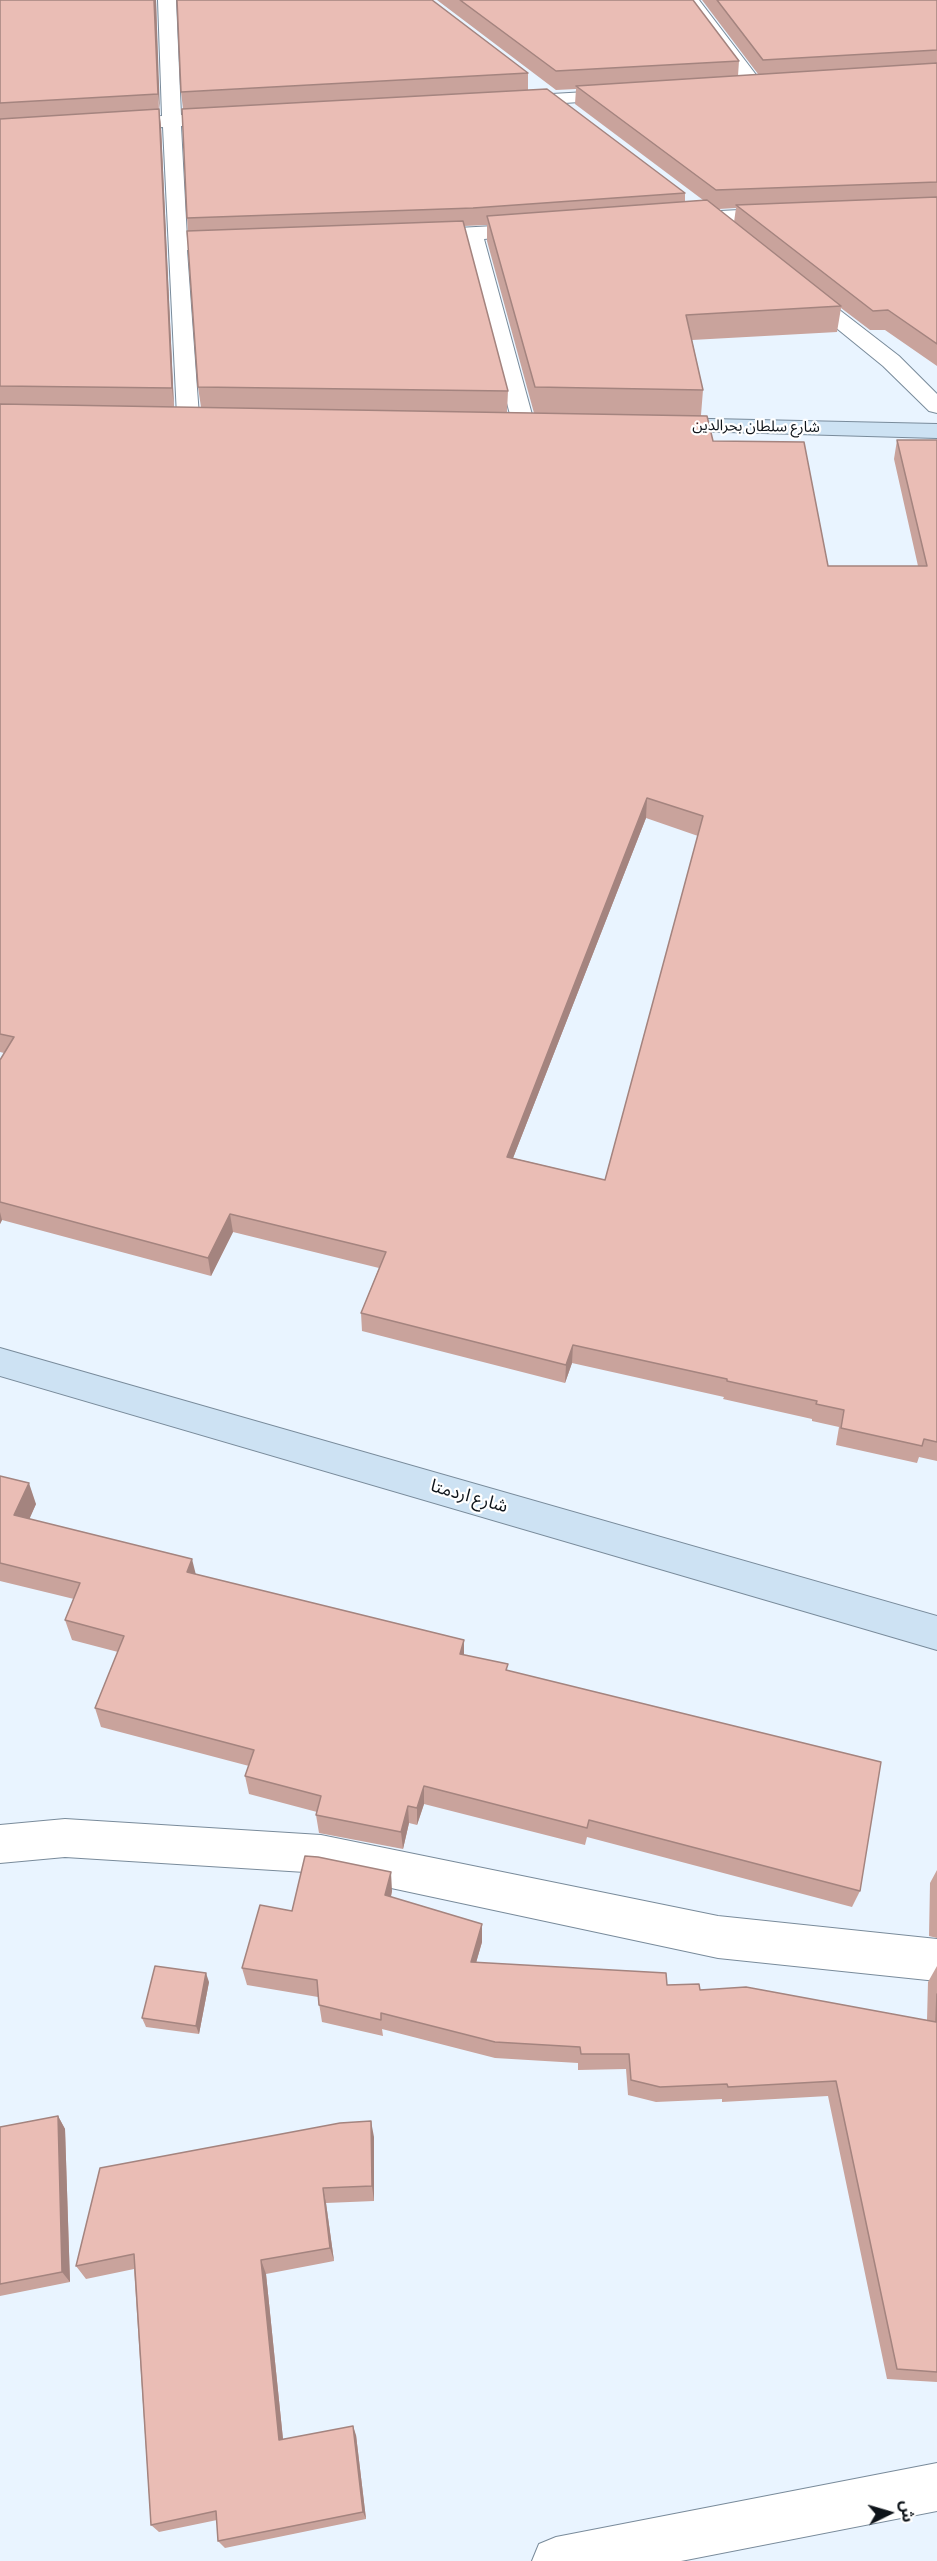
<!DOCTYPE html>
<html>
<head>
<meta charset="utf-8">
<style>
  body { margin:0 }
  #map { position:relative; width:937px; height:2561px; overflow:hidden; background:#e9f4ff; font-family:Signika,"Noto Sans Arabic",sans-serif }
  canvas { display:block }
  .north { position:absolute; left:859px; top:2483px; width:60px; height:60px; -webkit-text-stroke:4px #fff; paint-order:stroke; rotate:85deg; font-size:16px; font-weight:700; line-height:24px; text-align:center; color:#0e141a }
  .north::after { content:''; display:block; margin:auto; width:21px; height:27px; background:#0e141a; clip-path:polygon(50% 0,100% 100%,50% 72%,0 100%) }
</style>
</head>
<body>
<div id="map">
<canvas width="937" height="2561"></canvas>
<div class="north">ش</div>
</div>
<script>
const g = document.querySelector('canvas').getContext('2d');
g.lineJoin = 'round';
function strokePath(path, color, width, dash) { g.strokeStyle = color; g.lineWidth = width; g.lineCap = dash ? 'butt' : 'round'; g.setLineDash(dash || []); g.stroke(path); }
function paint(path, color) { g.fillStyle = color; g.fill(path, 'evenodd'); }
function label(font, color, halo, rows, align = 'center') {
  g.font = font + ' Signika,"Noto Sans Arabic",sans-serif'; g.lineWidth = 4.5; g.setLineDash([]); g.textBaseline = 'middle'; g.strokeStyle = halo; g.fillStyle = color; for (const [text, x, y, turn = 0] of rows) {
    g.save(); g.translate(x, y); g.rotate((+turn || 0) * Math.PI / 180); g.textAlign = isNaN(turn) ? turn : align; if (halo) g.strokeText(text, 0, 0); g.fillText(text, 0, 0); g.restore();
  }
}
const street = new Path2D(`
  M158,0H176L181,115L226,112L233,114L235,118L233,122L226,124L181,126L187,238L234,236L241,238L244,242L241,246L234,248L187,250L199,416L196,421L188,423L180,421L177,416L163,127L116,130L109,128L107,124L109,120L116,118L162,116Z
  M681,0H699L760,80H792L795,84L792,88L755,91L749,90Z
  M621,90L627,91L630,95L627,99L517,106L511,105L508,101L511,97L517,96Z
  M779,208L786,210L789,214L786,218L681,225L674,223L671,219L674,215L681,213Z
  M531,224L538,226L541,230L538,234L484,239L534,422L531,427L523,429L515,427L512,422L464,240L421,242L414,240L411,236L414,232L421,230Z
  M804,286L811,288L899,356L937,394V413L929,411L883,366L797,296L794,292L797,288Z
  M65,1819L321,1835L718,1916L937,1939V1981L718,1958L321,1873L65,1857L0,1863V1825Z
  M937,2463V2511L681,2561H532L539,2544L556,2537Z`);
const secondary = new Path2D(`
  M666,418L937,424V438L658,430L655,425L658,420Z
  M0,1348L937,1616V1650L0,1376Z`);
strokePath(street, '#798b9b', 2);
strokePath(secondary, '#798b9b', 2);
paint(street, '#fff');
paint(secondary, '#cde2f3');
paint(new Path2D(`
  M0,0H156L159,112L161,127L174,407H201L198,387L187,218L183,109L181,92L528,73V90L685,193V202L703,200L575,104L576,89L556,90L437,0H693L739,61L738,76L758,74L702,0H937V366L885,330H870L841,308L837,332L692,340L703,390L701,415L713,441L828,566H918L894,459L897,440H937V1461L919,1457L917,1463L836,1445L839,1427L812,1421V1419L723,1399L724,1397L572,1363L565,1383L362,1331L361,1313L379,1268L233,1232L211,1276L2,1220L0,1224V1060L4,1053L0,1052ZM736,208L734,222L717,209H719ZM487,225V241L534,413L507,412L508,391L464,226ZM646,818L698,836L605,1180L513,1158Z
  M0,1476L36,1504L29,1519L195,1574L464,1640V1655L508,1670L860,1891L852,1907L587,1837L585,1845L424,1804L417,1825L409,1823L403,1849L319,1833L316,1815L317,1812L249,1794L245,1776L249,1766L101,1727L95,1708L118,1652L72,1640L65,1620L74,1599L0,1581Z
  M937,1870V1938L929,1936L930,1883Z
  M392,1891L391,1897L482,1924V1942L476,1963L667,1985L927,2020L928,1982L937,1966V2382L887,2379L828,2096L722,2102V2099L656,2102L628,2095L626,2069L578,2070V2063L495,2058L382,2029L383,2036L322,2022L318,1997L247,1985L242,1968L292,1911Z
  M209,1982L199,2034L146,2027L142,2018Z
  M58,2116L65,2129L70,2282L0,2296V2127Z
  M374,2137V2201L326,2203L334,2261L266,2274L283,2439L356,2435L366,2519L225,2548L218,2541L217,2520L159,2532L151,2525L134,2269L86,2279L76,2266Z`), '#c9a39c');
paint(new Path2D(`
  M154,0H156L160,112L158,94Z
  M159,109L161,127L174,408L172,388Z
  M647,798L646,818L506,1176L507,1157Z
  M0,1212L2,1220L0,1224Z
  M230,1214L233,1232L211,1276L208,1258Z
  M573,1345L572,1363L565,1383L566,1365Z
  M29,1483L36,1504L22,1536L14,1515Z
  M192,1559L197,1579L187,1572Z
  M464,1640V1660L460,1654Z
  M424,1786V1804L417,1825V1808Z
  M408,1806L409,1823L403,1849L401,1832Z
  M391,1872L392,1891L387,1913L385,1895Z
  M482,1924V1942L471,1980V1962Z
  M206,1973L209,1982L199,2034L196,2026Z
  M58,2116L65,2129L70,2282L62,2272Z
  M371,2121L374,2137V2201L372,2186Z
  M323,2188L326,2203L334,2261L330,2248Z
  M261,2260L266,2274L284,2449L279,2440Z
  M353,2426L356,2435L366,2519L363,2512Z`), '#a4847f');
const building = new Path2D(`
  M0,0H154L158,94L0,103Z
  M177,0H432L528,73L181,92Z
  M460,0H693L739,61L556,71Z
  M717,0H937V50L763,60Z
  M937,63V182L716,190L576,86Z
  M547,89L685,193L473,208L187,218L182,109Z
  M159,109L172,388L0,386V119Z
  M937,197V344L888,310L873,311L736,205Z
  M707,200L841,306L686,315L703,390L535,387L487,216Z
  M463,221L508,391L198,387L187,231Z
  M0,404L707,416L713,441L804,442L828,566H927L897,440H937V1442L924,1439L922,1446L841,1428L844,1410L816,1404L817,1401L727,1381V1379L573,1345L566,1365L361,1313L386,1252L230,1214L208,1258L0,1202V1060L14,1037L0,1034ZM647,798L703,816L605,1180L507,1157Z
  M0,1476L29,1483L14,1515L192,1559L187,1572L464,1640L460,1654L508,1664L506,1670L881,1762L860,1891L589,1820L587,1828L424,1786L417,1808L408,1806L401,1832L316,1815L321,1796L245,1776L254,1750L95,1708L124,1636L65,1620L80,1583L0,1563Z
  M305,1856L318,1857L391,1872L385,1895L482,1924L471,1962L666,1973L667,1985L699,1984L700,1990L746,1987L936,2022L937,1994V2372L897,2369L836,2081L728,2087L727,2084L660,2087L631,2080L629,2054H581L580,2047L495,2042L381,2013V2020L319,2005L317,1980L242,1968L260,1905L292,1911Z
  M155,1966L206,1973L196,2026L142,2018Z
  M58,2116L62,2272L0,2284V2127Z
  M371,2121L372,2186L323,2188L330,2248L261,2260L279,2440L353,2426L363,2512L218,2541L216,2511L151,2525L134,2254L76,2266L100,2168L340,2123Z`);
paint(building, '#eabdb5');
strokePath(building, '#a4847f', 1.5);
label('15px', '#0e141a', '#fff', [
  ["شارع سلطان بحرالدين",756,427,1]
]);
label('18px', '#0e141a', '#fff', [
  ["شارع اردمتا",469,1497,16]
]);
</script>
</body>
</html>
